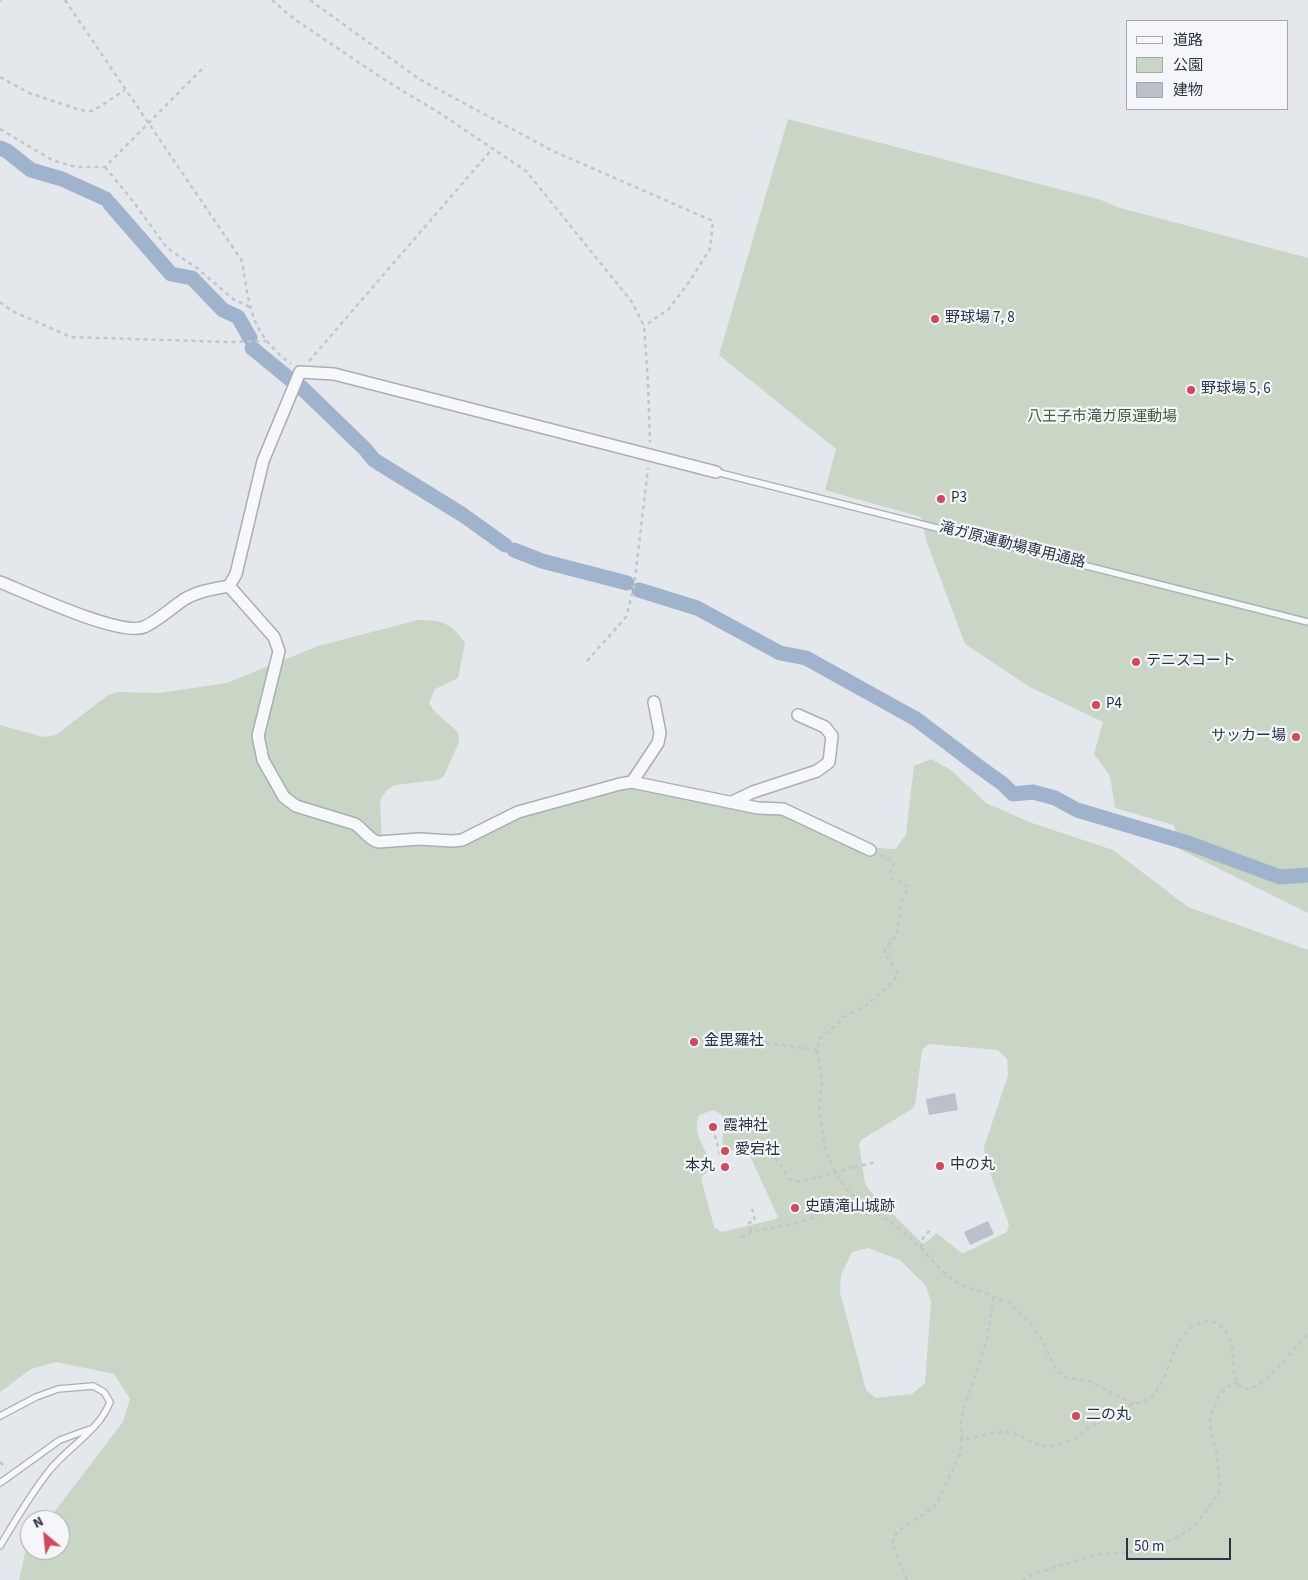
<!DOCTYPE html>
<html>
<head>
<meta charset="utf-8">
<style>
  body { margin:0 }
  #map { position:relative; width:1308px; height:1580px; overflow:hidden; background:#e4e7ec; font-family:"Source Sans 3","Noto Sans JP",sans-serif }
  canvas { display:block }
  .legend { position:absolute; left:1126px; top:20px; width:162px; height:90px; box-sizing:border-box; background:#f4f6f9; border:1px solid #a4a8b1; margin:0; padding:6px 9px; list-style:none; font-size:15px; color:#2b3445 }
  .legend li { display:flex; align-items:center; gap:10px; height:25px }
  .legend b { width:25px; border:1px solid #a4a8b1 }
  .north { position:absolute; left:20px; top:1510px; width:50px; height:50px; box-sizing:border-box; background:#f4f6f9; border:1px solid #a4a8b1; border-radius:50%; rotate:332deg; font-size:14px; font-weight:700; line-height:20px; text-align:center; color:#2b3445 }
  .north::after { content:''; display:block; margin:auto; width:18px; height:22px; background:#d1495b; clip-path:polygon(50% 0,100% 100%,50% 72%,0 100%) }
  .scale { position:absolute; left:1126px; top:1538px; width:105px; height:22px; box-sizing:border-box; border:2px solid #2b3445; border-top:0; padding-left:6px; font-size:15px; line-height:18px; white-space:nowrap; color:#2b3445; -webkit-text-stroke:4px #f4f6f9; paint-order:stroke }
</style>
</head>
<body>
<div id="map">
<canvas width="1308" height="1580"></canvas>
<ul class="legend">
<li><b style="height:6px;background:#f7f8fa"></b>道路</li>
<li><b style="height:14px;background:#c9d6c5"></b>公園</li>
<li><b style="height:14px;background:#bbc0ca"></b>建物</li>
</ul>
<div class="north">N</div>
<div class="scale">50 m</div>
</div>
<script>
const g = document.querySelector('canvas').getContext('2d');
g.lineJoin = 'round';
function paint(path, color) { g.fillStyle = color; g.fill(path, 'evenodd'); }
function strokePath(path, color, width, dash) { g.strokeStyle = color; g.lineWidth = width; g.lineCap = dash ? 'butt' : 'round'; g.setLineDash(dash || []); g.stroke(path); }
function label(font, color, halo, rows, align = 'center') {
  g.font = font + ' "Source Sans 3","Noto Sans JP",sans-serif'; g.lineWidth = 4.5; g.setLineDash([]); g.textBaseline = 'middle'; g.strokeStyle = halo; g.fillStyle = color; for (const [text, x, y, turn = 0] of rows) {
    g.save(); g.translate(x, y); g.rotate((+turn || 0) * Math.PI / 180); g.textAlign = isNaN(turn) ? turn : align; if (halo) g.strokeText(text, 0, 0); g.fillText(text, 0, 0); g.restore();
  }
}
paint(new Path2D(`
  M788,119L1101,200L1117,207L1308,258V913L1179,849L1174,825L1115,808L1110,776L1094,754L1103,722L1028,686L965,644L927,543L921,517L825,490L836,449L719,355Z
  M418,620C442,620 450,622 465,643L458,678L435,689L429,703L434,711L458,732L459,742L444,776L438,780L395,785L387,790L380,800L382,841L457,845L517,817L625,786L781,814L865,851L875,848L896,849L906,834L914,766L931,759L951,770L986,803L1032,823L1113,850L1188,907L1308,950V1580H19L26,1549L30,1543V1550H60V1520H48L123,1422L130,1399L114,1374L56,1362L31,1369L0,1392V725L43,737L56,735L108,695L118,692L159,693L227,683L318,646ZM929,1044L998,1050L1007,1059L1008,1075L984,1147L985,1160L1009,1224L1007,1232L964,1253L960,1252L937,1233L925,1243H922L869,1190L865,1183L859,1144L861,1140L912,1109L915,1105L922,1050ZM713,1110L721,1114L724,1126L722,1141L726,1151L729,1152L743,1146L746,1147L778,1217L776,1219L722,1232L714,1227L701,1178C704,1173 710,1172 713,1166C706,1150 691,1132 699,1115ZM868,1248L900,1260L926,1286L931,1302L925,1383L912,1394L876,1398L866,1390L840,1292L841,1275L852,1252Z`), '#c9d6c5');
strokePath(new Path2D(`
  M0,148L7,151L31,170L62,179L106,199
  M110,204L171,274L192,278L223,310L238,317L250,338
  M252,348L291,380
  M301,387L365,449L374,460L463,515L505,545
  M514,550L542,561L627,583
  M639,590L697,608L780,653L806,658L916,719L982,769L1003,784L1013,794L1033,792L1055,798L1077,810L1188,843L1280,877L1308,875`), '#9fb4cc', 15);
paint(new Path2D(`
  M955,1093L958,1110L929,1115L926,1099Z
  M988,1221L994,1234L970,1245L964,1232Z`), '#bbc0ca');
const service = new Path2D(`
  M716,472L1308,622
  M0,1416L36,1397L58,1389L93,1386L104,1392L110,1402C99,1431 68,1447 49,1471C30,1495 15,1521 0,1546
  M0,1483L60,1440L90,1429`);
const minor = new Path2D(`
  M0,582C27,593 121,637 144,627C157,621 168,611 179,603C193,592 212,589 229,586L236,574L263,461L300,372L334,374L716,472
  M229,586L274,637L279,651L258,736L263,760L284,797L296,806L355,824C363,829 369,840 378,842L419,839L452,841L462,840L518,812L620,784L632,782L758,808L783,809L870,850
  M632,782L658,743L660,733L654,702
  M732,802L753,792L817,771L829,762L832,736L825,727L798,715`);
strokePath(service, '#a9aeb7', 8);
strokePath(minor, '#a9aeb7', 14);
strokePath(new Path2D(`
  M65,0L242,261C250,309 250,332 291,364
  M272,0L294,19L388,82L441,114L526,171L632,302L644,326L648,382L650,442
  M310,0L419,79L553,151L713,221L710,249L689,282L669,309L644,326
  M0,1L1,0
  M0,77L29,93L80,110L93,111L125,90
  M0,129L52,160L76,167H105L205,66
  M105,167L132,200L167,248L197,268L233,299L250,307
  M0,302L12,311L71,337L229,342L266,341
  M309,361L493,148
  M587,661L626,617L634,587L648,468
  M880,855L894,862L890,872V877C895,882 902,881 907,886L908,890L901,902L897,934L885,949V954L898,973L894,980L867,1005L844,1017L820,1039L817,1050L822,1082L819,1107L825,1150L837,1176L846,1188L857,1200L898,1227L921,1248L946,1275L961,1285L986,1293L993,1297L1010,1303L1030,1323L1039,1335L1056,1369L1063,1377L1089,1381L1134,1404
  M734,1038L817,1050
  M715,1135L720,1155
  M760,1155C782,1150 781,1178 795,1181C802,1183 812,1178 818,1177
  M854,1167L877,1162
  M751,1232L749,1223L755,1220L752,1209
  M741,1238L751,1232L799,1223L857,1200
  M921,1248L923,1238L931,1229
  M993,1297L988,1336L974,1380L964,1406L961,1423L962,1440C972,1438 1002,1430 1010,1432C1022,1436 1033,1444 1045,1446C1050,1447 1070,1441 1075,1439C1081,1435 1086,1429 1093,1425C1105,1417 1120,1410 1134,1404C1141,1402 1148,1400 1154,1394C1172,1373 1171,1334 1200,1323C1216,1316 1229,1331 1232,1346C1235,1357 1229,1381 1243,1388C1260,1396 1296,1345 1308,1334
  M0,1462L6,1468
  M907,1580L892,1543L897,1532L932,1508L937,1503L960,1454L962,1440
  M1022,1580L1031,1575L1094,1555L1150,1550L1181,1535L1197,1523L1218,1494L1220,1483L1216,1450L1211,1432L1210,1418L1219,1396L1227,1387L1238,1382`), '#c2c5cb', 2.5, [4, 4]);
strokePath(service, '#f7f8fa', 5.5);
strokePath(minor, '#f7f8fa', 11);
strokePath(new Path2D(`
  M818,1177L854,1167`), '#c2c5cb', 2.5, [4, 4]);
for (const [x, y, r, color] of [
  [935,319,5,"#d1495b"],
  [1191,390,5,"#d1495b"],
  [941,499,5,"#d1495b"],
  [1136,662,5,"#d1495b"],
  [1096,705,5,"#d1495b"],
  [1296,737,5,"#d1495b"],
  [694,1042,5,"#d1495b"],
  [713,1127,5,"#d1495b"],
  [725,1151,5,"#d1495b"],
  [940,1166,5,"#d1495b"],
  [725,1167,5,"#d1495b"],
  [795,1208,5,"#d1495b"],
  [1076,1416,5,"#d1495b"]
]) { const dot = new Path2D(); dot.arc(x, y, r, 0, 2 * Math.PI); g.fillStyle = color; g.fill(dot); strokePath(dot, '#f4f6f9', 2); }
label('15px', '#2b3445', '#f4f6f9', [
  ["野球場 7, 8",945,319],
  ["野球場 5, 6",1201,390],
  ["P3",951,499],
  ["テニスコート",1146,662],
  ["P4",1106,705],
  ["サッカー場",1286,737,"right"],
  ["金毘羅社",704,1042],
  ["霞神社",723,1127],
  ["愛宕社",735,1151],
  ["中の丸",950,1166],
  ["本丸",715,1167,"right"],
  ["史蹟滝山城跡",805,1208],
  ["二の丸",1086,1416]
], 'left');
label('15px', '#3f6138', '#f4f6f9', [
  ["八王子市滝ガ原運動場",1102,418]
]);
label('15px', '#2b3445', '#f4f6f9', [
  ["滝ガ原運動場専用通路",1012,546,14]
]);
</script>
</body>
</html>
